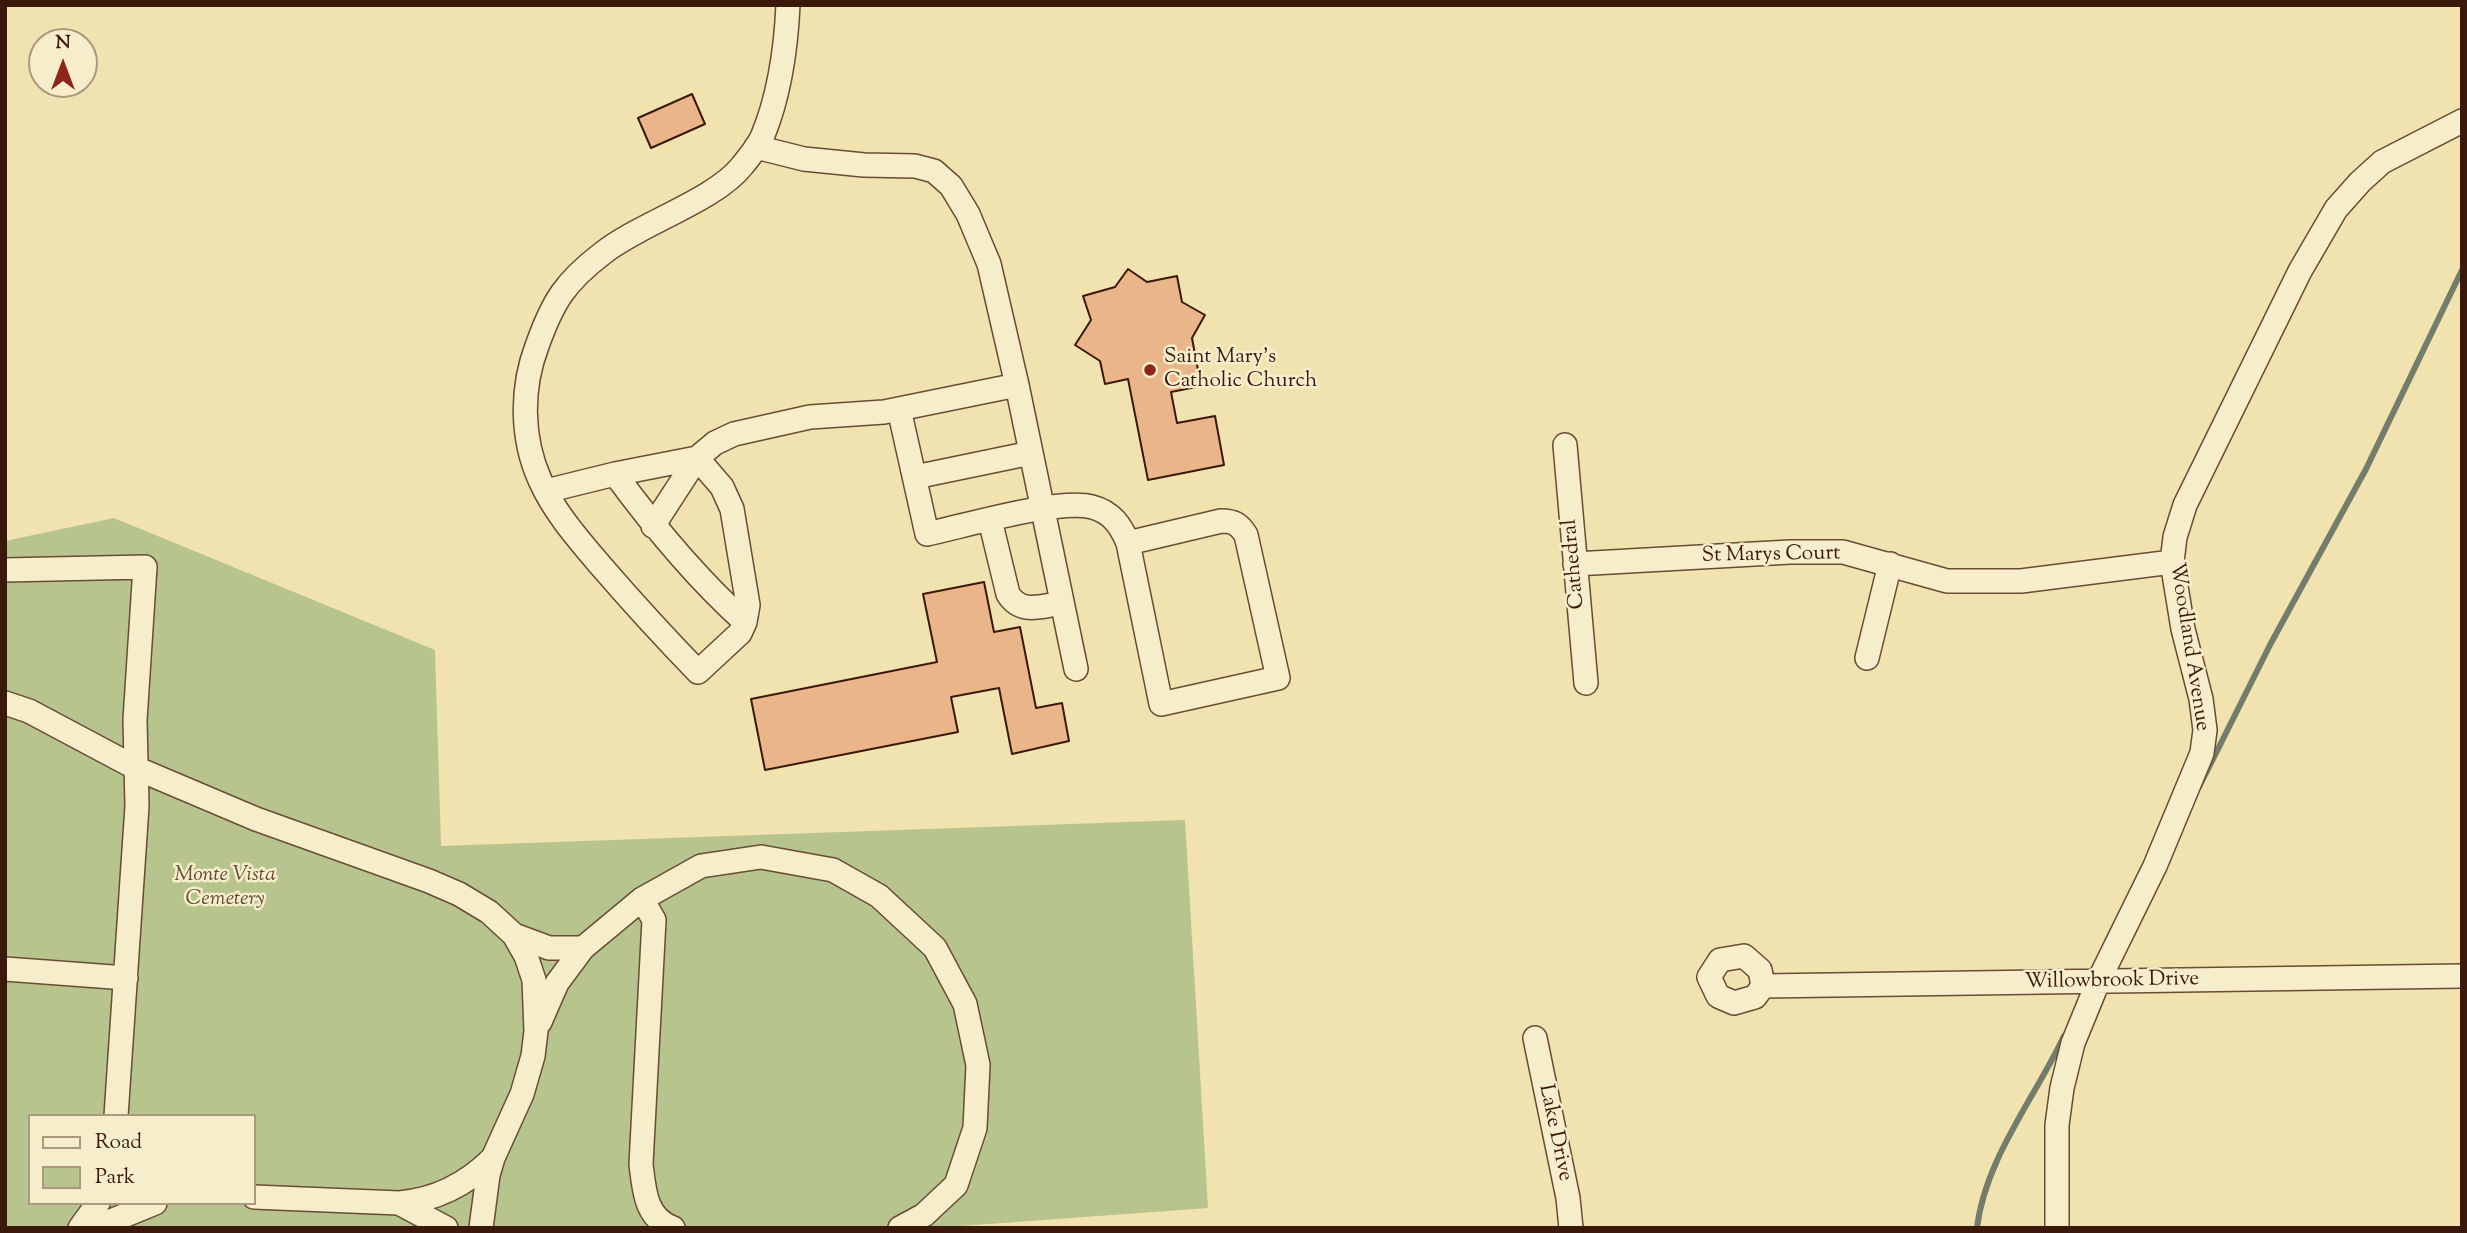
<!DOCTYPE html>
<html>
<head>
<meta charset="utf-8">
<style>
  body { margin:0 }
  #map { position:relative; width:2467px; height:1233px; overflow:hidden; background:#f1e3af; font-family:"Sorts Mill Goudy",serif }
  canvas { display:block }
  .frame { position:absolute; inset:0; border:7px solid #3a190b; pointer-events:none }
  .legend { position:absolute; left:28px; top:1114px; width:228px; height:91px; box-sizing:border-box; background:#f6edcb; border:2px solid #ab987e; margin:0; padding:9px 12px; list-style:none; font-size:21px; color:#3a190b }
  .legend li { display:flex; align-items:center; gap:14px; height:35px }
  .legend b { width:35px; border:2px solid #ab987e }
  .north { position:absolute; left:28px; top:28px; width:70px; height:70px; box-sizing:border-box; background:#f6edcb; border:2px solid #ab987e; border-radius:50%; rotate:0deg; font-size:19px; font-weight:700; line-height:28px; text-align:center; color:#3a190b }
  .north::after { content:''; display:block; margin:auto; width:24px; height:32px; background:#8f2418; clip-path:polygon(50% 0,100% 100%,50% 72%,0 100%) }
</style>
</head>
<body>
<div id="map">
<canvas width="2467" height="1233"></canvas>
<div class="frame"></div>
<ul class="legend">
<li><b style="height:9px;background:#f6edcb"></b>Road</li>
<li><b style="height:19px;background:#b7c48d"></b>Park</li>
</ul>
<div class="north">N</div>
</div>
<script>
const g = document.querySelector('canvas').getContext('2d');
g.lineJoin = 'round';
function paint(path, color) { g.fillStyle = color; g.fill(path, 'evenodd'); }
function strokePath(path, color, width, dash) { g.strokeStyle = color; g.lineWidth = width; g.lineCap = dash ? 'butt' : 'round'; g.setLineDash(dash || []); g.stroke(path); }
function label(font, color, halo, rows, align = 'center') {
  g.font = font + ' "Sorts Mill Goudy",serif'; g.lineWidth = 5; g.setLineDash([]); g.textBaseline = 'middle'; g.strokeStyle = halo; g.fillStyle = color; for (const [text, x, y, turn = 0] of rows) {
    g.save(); g.translate(x, y); g.rotate((+turn || 0) * Math.PI / 180); g.textAlign = isNaN(turn) ? turn : align; if (halo) g.strokeText(text, 0, 0); g.fillText(text, 0, 0); g.restore();
  }
}
paint(new Path2D(`
  M114,518L435,650L441,846L1185,820L1208,1208L934,1228H5V541ZM30,1116H254V1203H30Z`), '#b7c48d');
strokePath(new Path2D(`
  M2199,787L2271,643L2366,469L2462,270
  M1977,1228C1985,1159 2035,1098 2064,1036`), '#747d69', 6);
const building = new Path2D(`
  M692,94L705,124L651,148L638,118Z
  M1128,269L1147,282L1177,276L1182,302L1205,315L1192,338L1201,386L1171,392L1177,423L1215,416L1224,465L1148,480L1128,379L1105,384L1100,361L1075,345L1091,320L1083,296L1115,287Z
  M984,582L994,632L1020,627L1036,708L1062,703L1069,741L1012,754L999,688L951,697L958,732L765,770L751,699L937,662L923,594Z`);
paint(building, '#e9b589');
strokePath(building, '#3a190b', 2);
const minor = new Path2D(`
  M756,147L804,159L864,165L915,166L934,171L951,186L968,214L989,264L1017,385L1076,669
  M899,409L927,534C964,526 1059,498 1092,507C1112,512 1121,526 1128,543L1161,704L1278,678L1246,535C1239,524 1234,521 1221,521L1128,543
  M1565,445L1586,683
  M615,474C654,527 696,578 745,622
  M915,477L1031,453
  M546,491L615,474L697,458L722,487L732,509L748,605L745,622L740,633L698,672C665,638 633,603 601,566C579,540 554,512 540,480C521,438 521,388 537,346C553,301 565,282 603,253C641,223 714,201 742,166C749,157 759,146 763,135C779,96 786,48 788,5
  M990,520L1008,594C1021,615 1041,606 1062,603
  M653,526L697,458L715,443L734,434L810,417L884,412L1017,385
  M1575,564L1790,552H1843L1947,581H2021L2172,562
  M5,570L145,567L135,720L137,806L116,1116
  M1867,658L1890,564
  M5,703L29,711L138,769L256,819L429,881L459,894L489,912L514,935L526,956L534,980L536,1031L533,1056L522,1094L493,1158L488,1175L481,1228
  M642,899L654,920L641,1164C644,1189 645,1218 673,1228
  M514,935L549,948H583
  M1744,956L1760,970L1763,986L1755,997L1734,1003L1718,996L1709,977L1720,960Z
  M5,969L126,978
  M1763,986L2462,976
  M540,1022L557,983L583,948L642,899L701,866L761,857L833,870L879,896L935,948L965,1004L978,1065L975,1128L956,1185L924,1215L900,1228
  M1535,1038L1568,1198L1571,1228
  M254,1197L399,1203L446,1228
  M399,1203C436,1200 467,1184 493,1158
  M80,1228L98,1203
  M94,1228L155,1203
  M2057,1228V1125L2062,1088L2073,1043L2098,982L2155,866L2202,753L2205,730L2201,699L2183,629L2172,562L2175,537L2185,505L2300,271L2336,209L2360,182L2382,162L2462,121`);
strokePath(minor, '#684c34', 26);
strokePath(minor, '#f6edcb', 23);
for (const [x, y, r, color] of [
  [1150,370,7,"#8f2418"]
]) { const dot = new Path2D(); dot.arc(x, y, r, 0, 2 * Math.PI); g.fillStyle = color; g.fill(dot); strokePath(dot, '#f6edcb', 2.5); }
label('21px', '#3a190b', '#f6edcb', [
  ["Saint Mary's",1164,358],
  ["Catholic Church",1164,382]
], 'left');
label('21px', '#3a190b', '#f6edcb', [
  ["St Marys Court",1771,556,-1],
  ["Cathedral",1575,564,-95],
  ["Woodland Avenue",2188,647,81],
  ["Willowbrook Drive",2112,982,-1],
  ["Lake Drive",1554,1133,78]
]);
label('italic 21px', '#604c32', '#f6edcb', [
  ["Monte Vista",225,876],
  ["Cemetery",225,900]
]);
</script>
</body>
</html>
